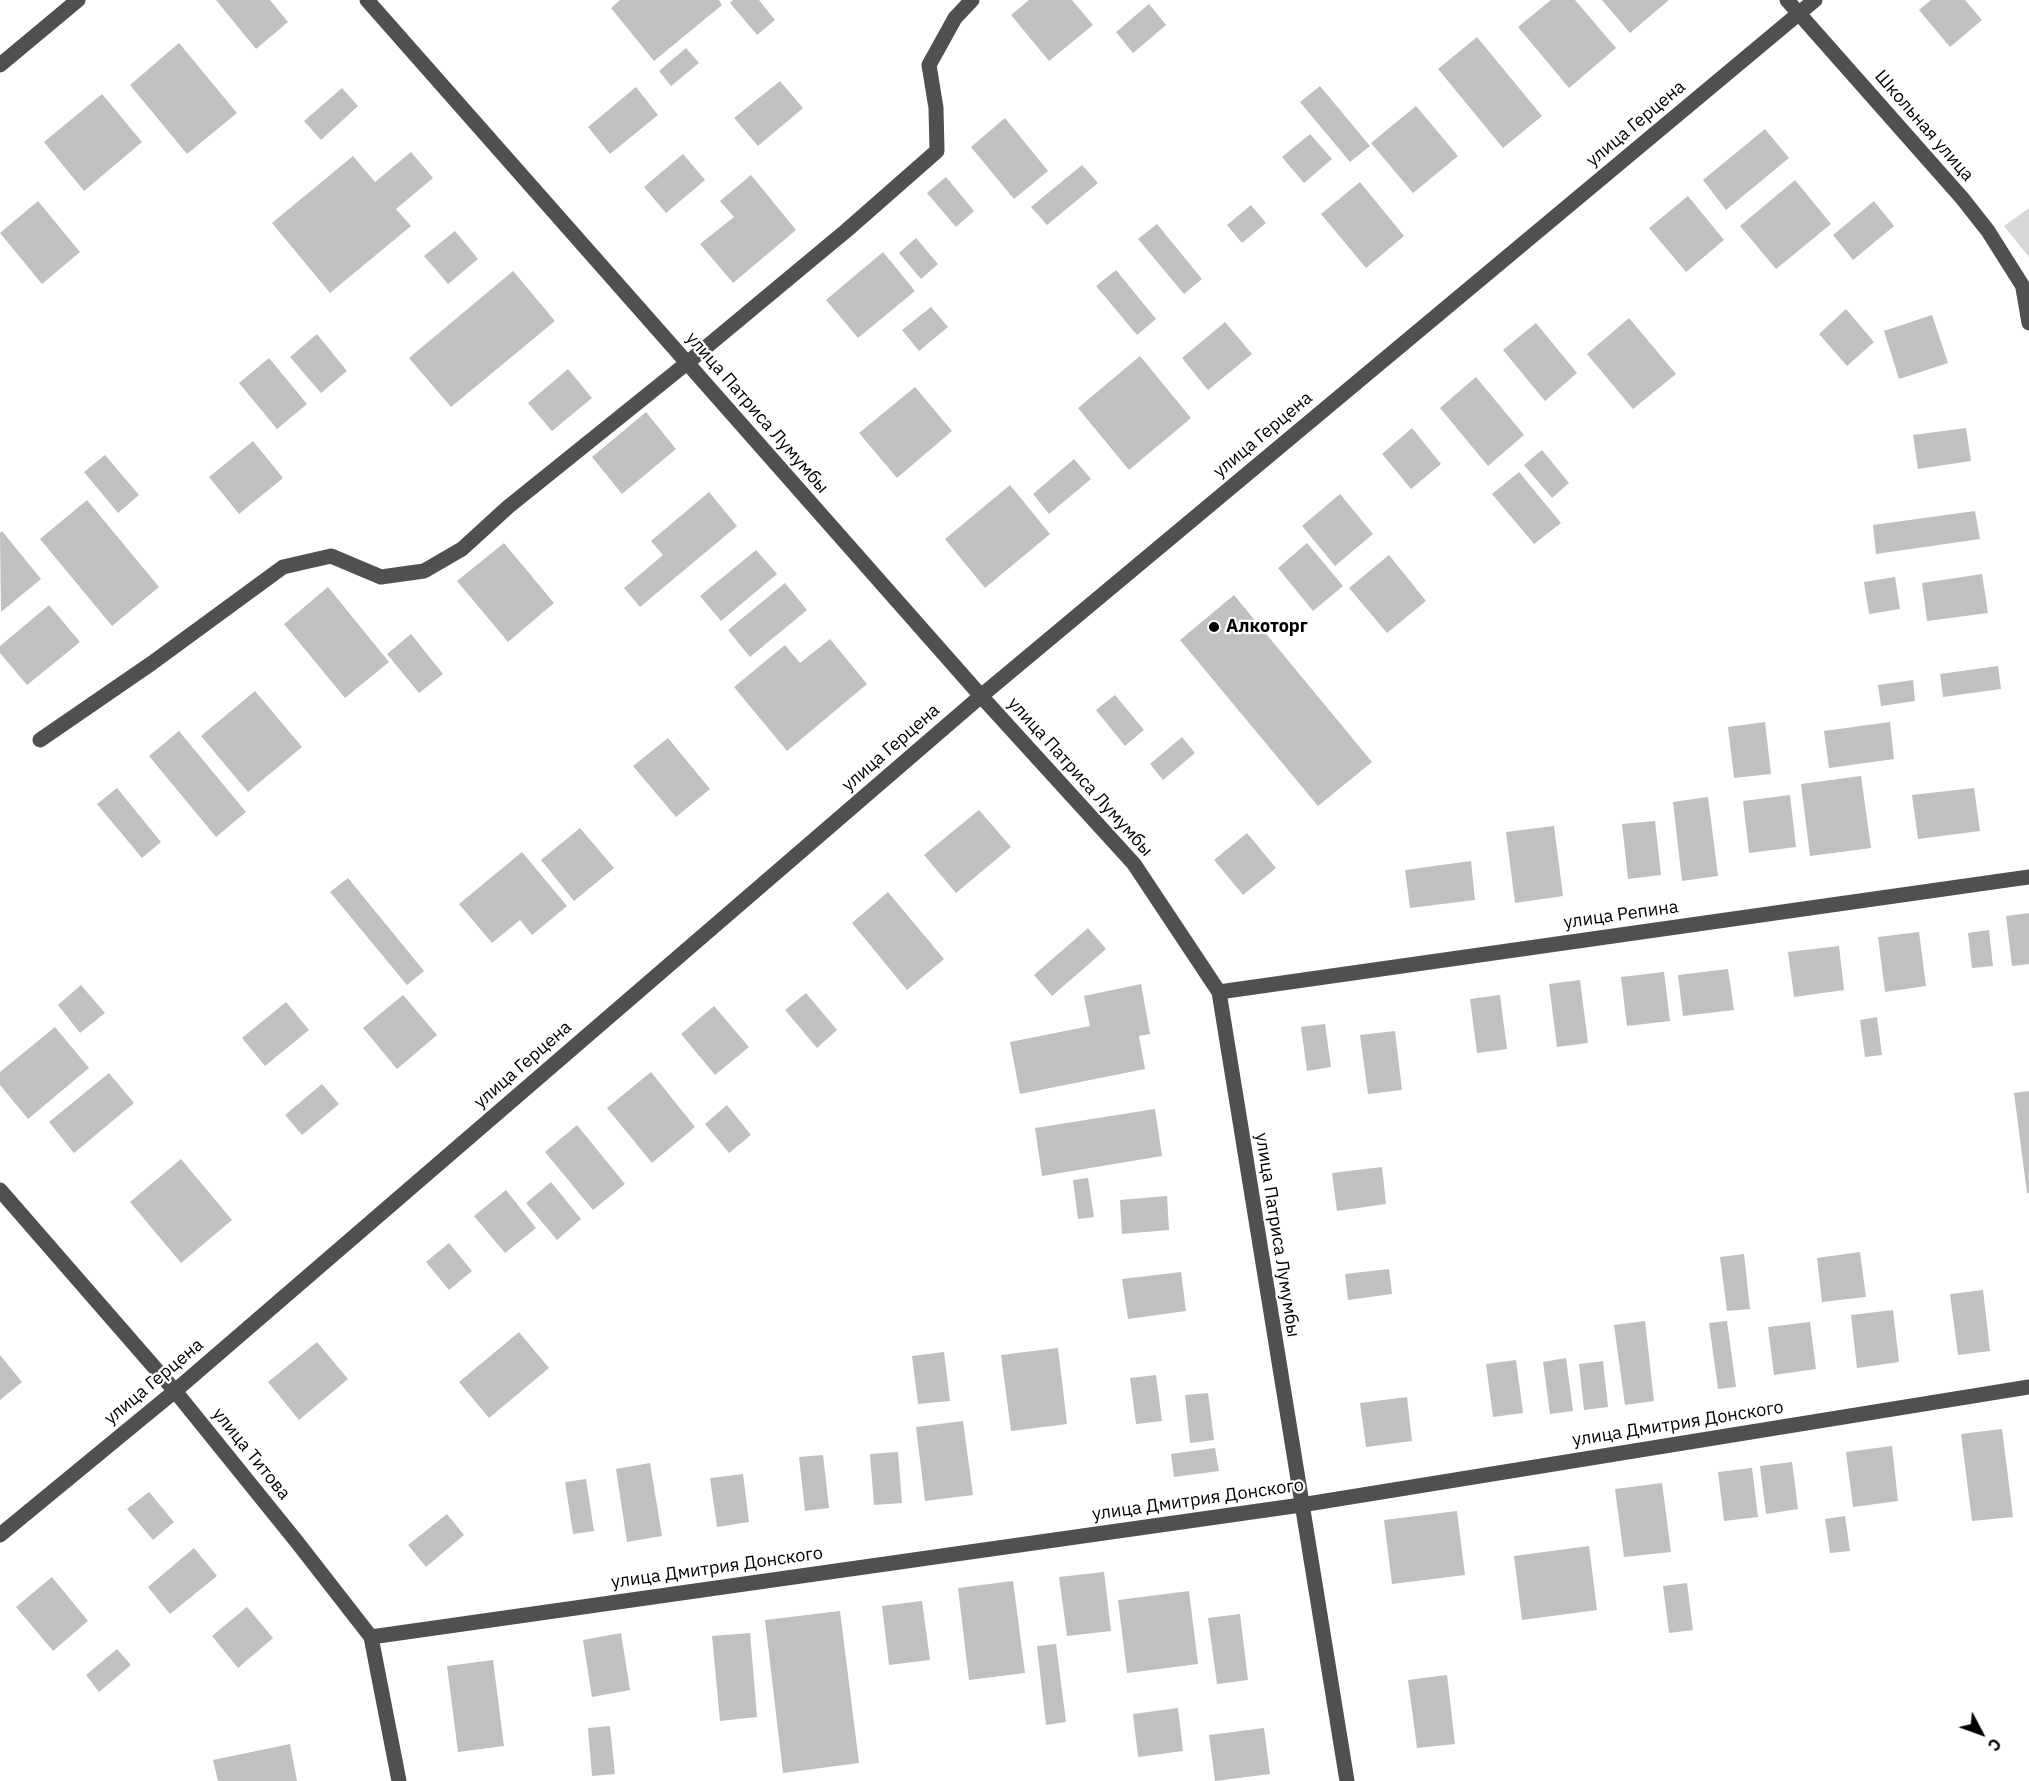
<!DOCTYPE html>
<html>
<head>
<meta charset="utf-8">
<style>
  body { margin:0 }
  #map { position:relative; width:2029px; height:1781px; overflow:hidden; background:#fff; font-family:"IBM Plex Sans",sans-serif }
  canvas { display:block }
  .north { position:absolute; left:1951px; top:1703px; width:60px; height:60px; -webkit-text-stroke:4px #fff; paint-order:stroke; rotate:131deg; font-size:16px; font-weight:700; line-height:24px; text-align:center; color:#000 }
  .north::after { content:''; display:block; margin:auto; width:21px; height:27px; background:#000; clip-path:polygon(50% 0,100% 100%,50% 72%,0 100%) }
</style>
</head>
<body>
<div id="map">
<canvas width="2029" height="1781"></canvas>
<div class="north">С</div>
</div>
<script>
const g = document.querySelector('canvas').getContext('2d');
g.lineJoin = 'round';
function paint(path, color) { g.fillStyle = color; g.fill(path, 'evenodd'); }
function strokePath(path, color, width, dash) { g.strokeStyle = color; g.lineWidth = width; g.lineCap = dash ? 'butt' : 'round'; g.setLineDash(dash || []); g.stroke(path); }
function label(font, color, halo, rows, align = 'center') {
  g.font = font + ' "IBM Plex Sans",sans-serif'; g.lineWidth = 4.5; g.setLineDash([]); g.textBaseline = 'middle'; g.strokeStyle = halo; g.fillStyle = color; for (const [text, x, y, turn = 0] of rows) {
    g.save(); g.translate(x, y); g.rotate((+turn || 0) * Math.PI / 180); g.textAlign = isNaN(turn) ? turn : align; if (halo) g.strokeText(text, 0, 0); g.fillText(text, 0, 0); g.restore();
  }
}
paint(new Path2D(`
  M2029,208V257L2004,226Z`), '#d7d7d7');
paint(new Path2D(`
  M216,0H270L288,22L256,49Z
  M620,0H719L722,5L654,61L611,8Z
  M733,0H759L775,20L757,35L730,3Z
  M1029,0H1072L1093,25L1049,61L1011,15Z
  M1551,0H1575L1616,48L1569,88L1518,27Z
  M1602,0H1669L1630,33Z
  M1931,0H1965L1982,20L1950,47L1919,10Z
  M1149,4L1166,25L1133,53L1116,32Z
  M1477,37L1542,116L1503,148L1438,69Z
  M179,43L237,113L187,154L130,85Z
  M686,48L699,63L671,86L659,71Z
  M780,81L803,108L758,146L734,118Z
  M1320,86L1370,146L1350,162L1300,102Z
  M636,87L658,115L610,154L588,127Z
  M342,88L358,106L321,140L304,121Z
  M102,94L142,142L84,191L44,142Z
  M1416,106L1458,156L1413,193L1371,143Z
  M1005,118L1048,171L1014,199L971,147Z
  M1765,129L1789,158L1726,210L1703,180Z
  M1310,134L1332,159L1304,183L1282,157Z
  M411,152L433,178L396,209L411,226L330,293L272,223L353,156L375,182Z
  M683,154L705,180L666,213L644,187Z
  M1082,165L1098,183L1047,225L1031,207Z
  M751,175L796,230L733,283L700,244L734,217L720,201Z
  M946,177L974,211L956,227L927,193Z
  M1795,180L1831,224L1776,269L1740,226Z
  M1360,182L1404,236L1366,268L1321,214Z
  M1688,196L1724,240L1686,272L1649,228Z
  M38,201L80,252L42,284L0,233Z
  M1874,201L1894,226L1853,260L1833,235Z
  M1251,205L1266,223L1242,243L1227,225Z
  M1157,224L1202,279L1184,294L1138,239Z
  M455,231L478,259L448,284L424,256Z
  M916,238L938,264L921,279L899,253Z
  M883,252L915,291L858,338L826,300Z
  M1116,270L1156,319L1137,335L1096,286Z
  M513,271L555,321L451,407L409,358Z
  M931,307L948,327L919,351L902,330Z
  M1846,309L1874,342L1847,366L1819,334Z
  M1932,315L1948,363L1899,379L1884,331Z
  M1629,318L1676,374L1633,409L1587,354Z
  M1225,322L1252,354L1208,390L1182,358Z
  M1536,323L1577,373L1545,401L1503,350Z
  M317,334L347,371L321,393L290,357Z
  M1140,356L1191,418L1129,470L1078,408Z
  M269,358L307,404L277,429L239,383Z
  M568,369L592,398L552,431L528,403Z
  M1476,377L1524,435L1488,466L1440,408Z
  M915,387L952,431L897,478L859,433Z
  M646,412L676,449L622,494L592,457Z
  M1412,428L1441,464L1411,489L1382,454Z
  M1966,428L1971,461L1918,469L1913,435Z
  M253,441L283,478L239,514L209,477Z
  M1542,450L1569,483L1552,498L1524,465Z
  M105,455L139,495L118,513L84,472Z
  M1074,459L1091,479L1049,514L1033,494Z
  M1519,472L1561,523L1534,544L1492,494Z
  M1010,485L1050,534L985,588L945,539Z
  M709,492L737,526L640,607L624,588L663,555L651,541Z
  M1340,494L1373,534L1335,566L1302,526Z
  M87,500L159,587L112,626L40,539Z
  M1975,511L1980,539L1876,554L1873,525Z
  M2,531L41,579L1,612L0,533Z
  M504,543L554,603L508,642L457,581Z
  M1307,543L1343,586L1313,611L1278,568Z
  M756,550L777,574L721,621L700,596Z
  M1389,555L1426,601L1387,633L1349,588Z
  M1982,574L1988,613L1927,621L1922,583Z
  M1895,577L1900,609L1869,614L1864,582Z
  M785,583L807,610L750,657L728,630Z
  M328,587L389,662L345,698L284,624Z
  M1234,595L1372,762L1318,806L1180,640Z
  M49,605L80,642L27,685L0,653V646Z
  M411,634L443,674L419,693L387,654Z
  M830,639L867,684L787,751L734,687L785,645L800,663Z
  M1998,666L2001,689L1943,697L1940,674Z
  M1913,680L1915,701L1881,706L1878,685Z
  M255,691L302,747L248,792L201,736Z
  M1115,695L1144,730L1125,746L1096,710Z
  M1765,722L1771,774L1734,778L1728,727Z
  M1890,722L1894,759L1829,768L1824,731Z
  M179,731L246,812L216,837L149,756Z
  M1182,737L1195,753L1163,780L1150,764Z
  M668,738L710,789L676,817L633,766Z
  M1861,776L1871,848L1810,856L1801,784Z
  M117,788L161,842L142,858L97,804Z
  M1974,788L1980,831L1918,839L1912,795Z
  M1790,795L1796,847L1749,853L1743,801Z
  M1708,797L1718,876L1682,881L1673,802Z
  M979,810L1011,847L956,893L924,855Z
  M1655,821L1661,875L1628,879L1622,824Z
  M1554,826L1563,896L1515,903L1506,832Z
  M580,828L614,868L574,901L541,860Z
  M1247,833L1276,868L1243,895L1214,860Z
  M522,852L567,906L532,935L520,920L492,943L459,904Z
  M1471,861L1475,900L1410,908L1405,870Z
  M348,878L424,971L407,985L330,892Z
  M888,892L944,959L907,990L852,923Z
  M2029,913V964L2012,966L2006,916Z
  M1088,928L1106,949L1052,996L1034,975Z
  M1989,930L1993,966L1972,968L1968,933Z
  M1919,932L1926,986L1885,992L1878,937Z
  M1839,946L1844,990L1794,997L1788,952Z
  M1728,969L1734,1010L1683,1016L1678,975Z
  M1664,972L1670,1021L1627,1026L1621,977Z
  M1580,980L1588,1043L1557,1047L1549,984Z
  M1141,984L1150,1034L1139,1036L1145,1069L1020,1094L1010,1042L1090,1026L1084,996Z
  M81,985L105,1013L80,1033L58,1005Z
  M806,993L837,1030L817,1048L785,1010Z
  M403,995L437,1035L397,1069L363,1028Z
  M1500,995L1507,1049L1477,1053L1470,999Z
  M286,1002L309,1030L265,1066L242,1038Z
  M714,1006L749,1047L715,1075L681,1034Z
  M1877,1017L1882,1055L1865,1057L1860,1020Z
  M1325,1024L1331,1067L1307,1071L1301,1027Z
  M55,1027L89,1068L28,1119L0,1085V1072Z
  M1395,1031L1402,1090L1368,1094L1360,1035Z
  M651,1072L695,1127L652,1163L607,1108Z
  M109,1073L134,1103L74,1153L49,1122Z
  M322,1084L339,1104L302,1135L285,1115Z
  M2029,1091V1193H2027L2014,1093Z
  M727,1105L751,1135L729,1153L705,1124Z
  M1155,1109L1162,1156L1042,1176L1035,1128Z
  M577,1125L625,1184L593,1210L545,1152Z
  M181,1159L232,1220L181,1263L130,1202Z
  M1382,1167L1386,1204L1337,1211L1332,1173Z
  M1088,1178L1094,1217L1078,1219L1073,1180Z
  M551,1182L581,1219L557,1240L526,1203Z
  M506,1190L536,1228L505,1253L474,1216Z
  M1167,1196L1169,1230L1122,1234L1120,1200Z
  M449,1243L472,1271L449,1290L426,1262Z
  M1860,1252L1866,1297L1822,1302L1817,1258Z
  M1744,1254L1750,1309L1727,1311L1720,1257Z
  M1389,1269L1392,1294L1348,1300L1345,1274Z
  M1181,1272L1186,1311L1128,1319L1122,1279Z
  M1983,1290L1990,1351L1958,1355L1950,1294Z
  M1893,1310L1899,1362L1857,1368L1851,1315Z
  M1645,1321L1654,1401L1625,1405L1614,1325Z
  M1727,1321L1736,1387L1718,1389L1709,1323Z
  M1810,1322L1816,1369L1774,1375L1768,1327Z
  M519,1332L549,1368L489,1418L459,1382Z
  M317,1342L348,1379L299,1420L268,1382Z
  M1058,1348L1067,1424L1011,1431L1001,1355Z
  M944,1352L950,1401L918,1404L912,1356Z
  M0,1355L22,1382L0,1400Z
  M1566,1358L1573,1411L1550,1414L1543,1362Z
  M1516,1360L1523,1413L1493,1417L1486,1364Z
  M1603,1361L1608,1407L1584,1410L1579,1364Z
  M1156,1375L1162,1421L1136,1424L1130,1378Z
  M1208,1393L1214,1440L1190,1443L1185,1395Z
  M1407,1397L1412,1441L1366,1447L1360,1403Z
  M963,1421L973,1495L925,1501L916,1427Z
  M2002,1429L2013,1517L1972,1521L1961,1434Z
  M1892,1446L1898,1501L1853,1507L1846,1452Z
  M1215,1448L1219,1471L1174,1477L1171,1454Z
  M898,1452L902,1503L874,1505L870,1454Z
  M823,1455L829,1508L805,1511L799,1457Z
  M1792,1462L1798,1509L1766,1514L1760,1466Z
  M650,1463L662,1536L627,1542L616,1469Z
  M1752,1468L1758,1517L1724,1521L1718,1472Z
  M743,1474L749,1522L717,1527L710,1478Z
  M586,1479L594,1531L573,1534L565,1482Z
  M1662,1483L1671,1552L1624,1557L1615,1489Z
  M149,1492L174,1522L153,1540L127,1509Z
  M1457,1511L1465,1575L1392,1584L1384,1520Z
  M447,1514L464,1535L426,1567L408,1545Z
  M1845,1516L1850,1551L1830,1553L1825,1519Z
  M1589,1546L1597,1610L1522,1620L1514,1556Z
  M194,1548L217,1576L170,1614L148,1587Z
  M1104,1572L1111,1631L1067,1636L1059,1577Z
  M52,1577L88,1621L53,1651L16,1607Z
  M1013,1581L1025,1673L969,1680L958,1588Z
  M1687,1583L1693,1630L1669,1633L1663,1586Z
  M1189,1591L1198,1664L1127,1673L1118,1600Z
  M922,1601L930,1660L889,1665L882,1606Z
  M247,1607L273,1638L238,1668L212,1636Z
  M840,1611L859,1763L783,1773L765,1620Z
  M1240,1614L1248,1680L1217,1684L1208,1618Z
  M621,1633L630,1690L592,1697L583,1640Z
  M750,1633L757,1717L720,1721L712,1636Z
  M1056,1644L1066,1722L1046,1725L1037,1646Z
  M117,1649L131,1665L99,1692L86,1675Z
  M493,1660L504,1746L458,1752L447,1666Z
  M1447,1675L1455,1744L1417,1748L1408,1680Z
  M1178,1708L1183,1751L1138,1757L1133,1714Z
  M610,1726L615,1774L592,1776L588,1728Z
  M1264,1728L1270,1774L1215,1781L1209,1735Z
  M290,1744L297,1781H218L213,1760Z`), '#c0c0c0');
strokePath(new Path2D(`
  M367,0L981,696L1134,864L1219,992L1347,1781
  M1787,0L1962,198L1988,231L2029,296
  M0,65L78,0
  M2023,288L2029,323
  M40,740L152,663L283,567L331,556L381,577L424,571L462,549L508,507L687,363L847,230L937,151L936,108L929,65L955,18L972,0
  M1219,992L2029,877
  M0,1190L175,1391L297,1542L371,1637L399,1781
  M0,1535L175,1391L981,696L1815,0
  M371,1637L1301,1505L2029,1387`), '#505050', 15);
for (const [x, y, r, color] of [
  [1214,627,6,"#000"]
]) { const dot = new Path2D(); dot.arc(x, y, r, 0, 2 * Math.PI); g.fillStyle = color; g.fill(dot); strokePath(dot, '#fff', 2); }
label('18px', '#000', '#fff', [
  ["улица Герцена",1636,124,-40],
  ["Школьная улица",1924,126,49],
  ["улица Патриса Лумумбы",757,413,49],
  ["улица Герцена",1263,435,-40],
  ["улица Герцена",891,748,-41],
  ["улица Патриса Лумумбы",1080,777,48],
  ["улица Репина",1621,915,-8],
  ["улица Герцена",523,1065,-41],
  ["улица Патриса Лумумбы",1277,1235,81],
  ["улица Герцена",154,1382,-40],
  ["улица Дмитрия Донского",1678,1424,-9],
  ["улица Титова",251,1454,51],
  ["улица Дмитрия Донского",1198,1500,-8],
  ["улица Дмитрия Донского",717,1568,-8]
]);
label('bold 18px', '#000', '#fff', [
  ["Алкоторг",1226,627]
], 'left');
</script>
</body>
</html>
